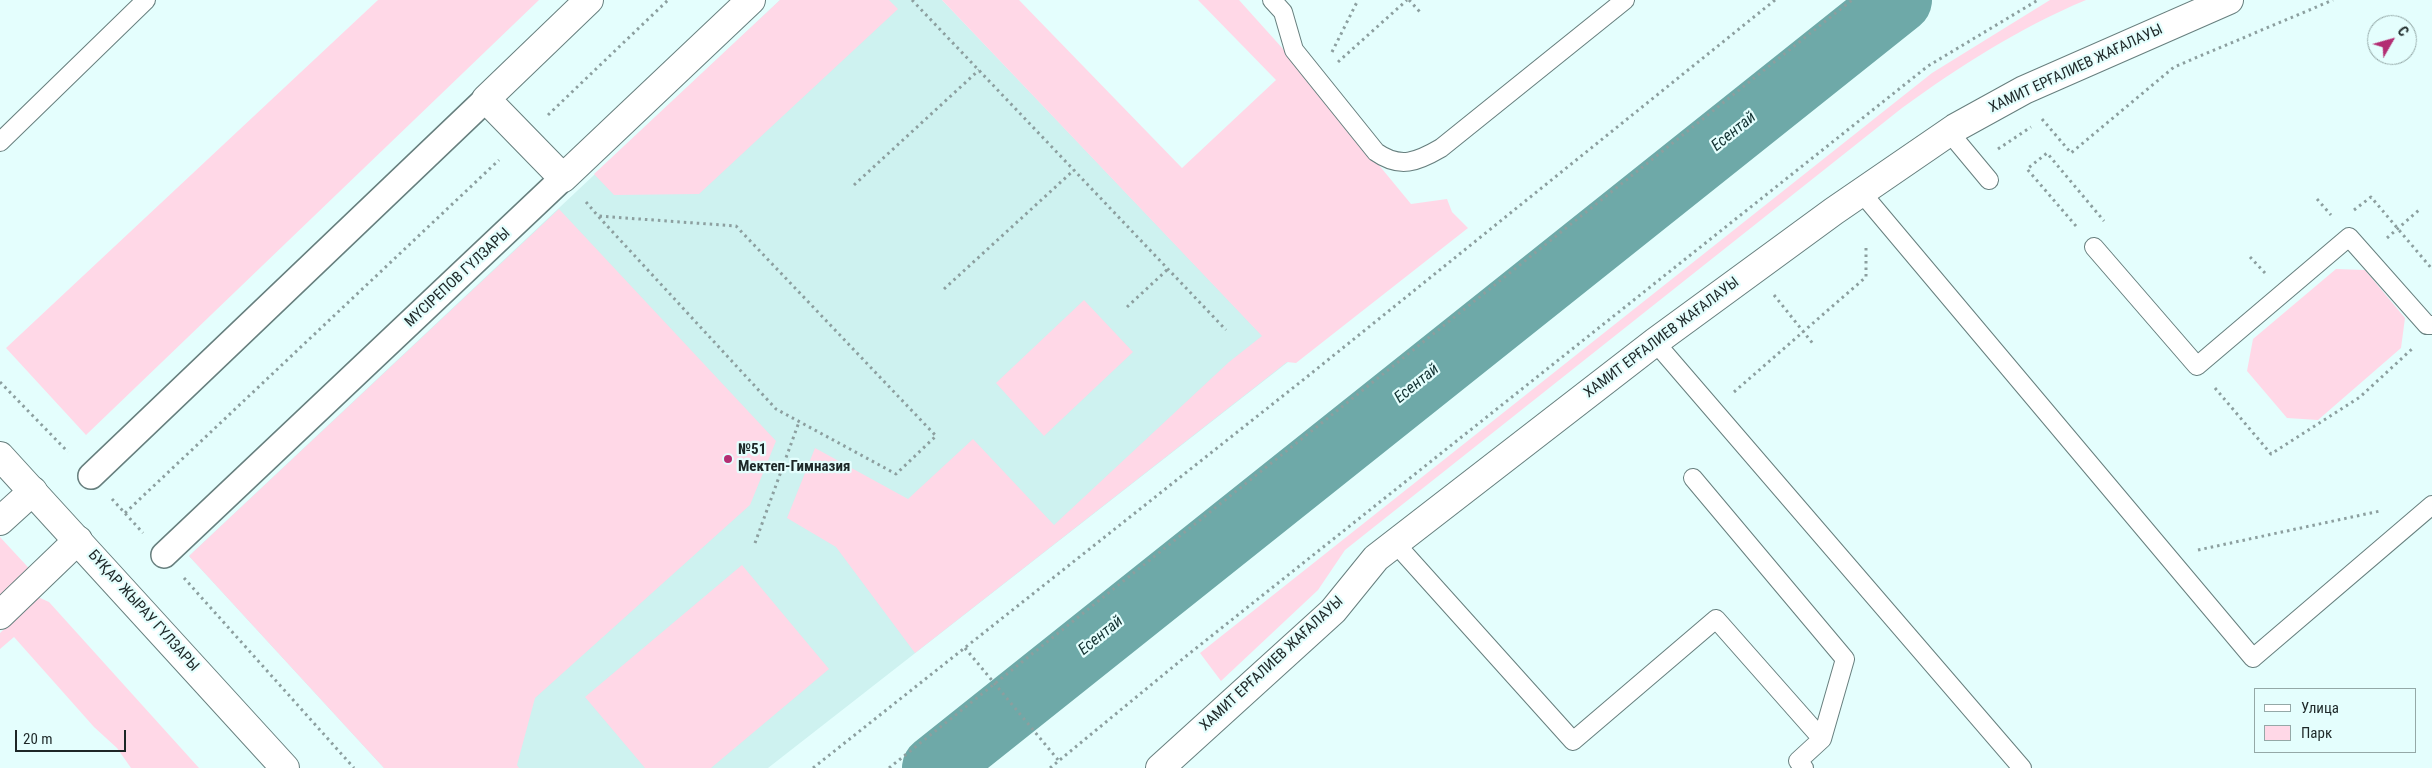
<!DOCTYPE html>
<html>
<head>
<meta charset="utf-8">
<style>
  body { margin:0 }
  #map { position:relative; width:2432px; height:768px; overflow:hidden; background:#e4fefd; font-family:"Roboto Condensed",sans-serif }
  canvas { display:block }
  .legend { position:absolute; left:2254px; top:688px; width:162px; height:65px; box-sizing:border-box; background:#e4fefd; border:1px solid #94a8a7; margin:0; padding:6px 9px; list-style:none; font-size:15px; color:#1d2727 }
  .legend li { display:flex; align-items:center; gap:10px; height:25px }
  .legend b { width:25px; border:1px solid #94a8a7 }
  .north { position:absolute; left:2367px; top:15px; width:50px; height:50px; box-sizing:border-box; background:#e4fefd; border:1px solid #94a8a7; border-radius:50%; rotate:52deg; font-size:14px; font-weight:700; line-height:20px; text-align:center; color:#1d2727 }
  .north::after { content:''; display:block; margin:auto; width:18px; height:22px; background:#b32d73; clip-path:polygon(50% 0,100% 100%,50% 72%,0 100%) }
  .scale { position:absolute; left:15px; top:730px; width:111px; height:22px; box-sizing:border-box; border:2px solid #1d2727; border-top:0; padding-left:6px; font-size:15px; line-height:18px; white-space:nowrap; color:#1d2727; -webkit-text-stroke:4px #e4fefd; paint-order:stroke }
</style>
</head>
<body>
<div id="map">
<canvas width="2432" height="768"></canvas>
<ul class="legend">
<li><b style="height:6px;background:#fff"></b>Улица</li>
<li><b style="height:14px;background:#ffd8e7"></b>Парк</li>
</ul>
<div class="north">С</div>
<div class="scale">20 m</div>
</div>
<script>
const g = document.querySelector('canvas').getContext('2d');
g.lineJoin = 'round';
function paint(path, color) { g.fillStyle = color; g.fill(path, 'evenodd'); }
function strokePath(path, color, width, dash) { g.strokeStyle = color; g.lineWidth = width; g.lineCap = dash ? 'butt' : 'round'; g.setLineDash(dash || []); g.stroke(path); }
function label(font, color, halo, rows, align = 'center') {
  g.font = font + ' "Roboto Condensed",sans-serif'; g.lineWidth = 4.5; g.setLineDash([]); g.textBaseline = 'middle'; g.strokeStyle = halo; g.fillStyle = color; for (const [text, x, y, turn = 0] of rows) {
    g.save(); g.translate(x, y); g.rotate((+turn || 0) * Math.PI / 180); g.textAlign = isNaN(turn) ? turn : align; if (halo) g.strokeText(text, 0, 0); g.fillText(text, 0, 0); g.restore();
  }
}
paint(new Path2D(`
  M780,0H942L1288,362L768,768H384L189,556Z`), '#cef2f0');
paint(new Path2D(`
  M378,0H539L86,435L6,348Z
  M780,0H889L898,9L699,194L614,195L594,174Z
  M942,0H1019L1182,168L1276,80L1198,0H1239L1284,50L1411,204L1447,199L1452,212L1468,228L1296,363L1287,362L915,653L836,547L787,518L815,448L908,499L973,439L1054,525L1229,362L1262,336Z
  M2050,0H2086C2019,28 1960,66 1902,108L1345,550L1318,590L1221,681L1200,653L1932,73Z
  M559,209L776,441L750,505L535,698L517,765L519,768H384L189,556Z
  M2336,269L2365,270L2405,318L2401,348L2318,420L2287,418L2247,371L2253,339Z
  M1084,300L1133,352L1044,436L996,383Z
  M0,537L38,578L0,615Z
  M742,565L829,669L711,768H645L585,697Z
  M38,597L49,602L199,768H131L117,748L94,727L14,637L0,649V633Z`), '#ffd8e7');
strokePath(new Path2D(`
  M935,768L1899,0`), '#6ea9a8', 66);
const service = new Path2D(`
  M1272,0L1283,12L1294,50L1376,152C1400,169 1417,162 1441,148L1625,0
  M1949,132L1989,180
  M0,142L146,0
  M1861,192L2253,658L2432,505
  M2094,247L2197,366L2349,237L2427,325H2432
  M1655,342L2022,768
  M1693,478L1845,659L1822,739
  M1395,543L1573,741L1716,619L1822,739L1798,761L1804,768`);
const pedestrian = new Path2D(`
  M91,476L486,99
  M164,555L563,178`);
const minor = new Path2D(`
  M589,0L486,99L563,178L751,0
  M0,521L33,491
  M0,615L78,540
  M1160,768L1333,611L1376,558L1655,342L1834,211L1955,128L2024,90L2229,0`);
const tertiary = new Path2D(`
  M0,456L285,768`);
strokePath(service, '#677f7e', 20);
strokePath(pedestrian, '#677f7e', 28);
strokePath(minor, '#677f7e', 30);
strokePath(tertiary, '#677f7e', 30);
strokePath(new Path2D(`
  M912,0L1226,330
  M1409,0L1420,12
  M1332,52L1358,0
  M1338,62L1407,0
  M548,115L668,0
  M2042,119L2071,153L2174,67L2333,0
  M1998,149L2031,127
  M854,185L979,70
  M2317,199L2331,215
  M586,202L598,216L776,409L896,474L936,436L736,226L598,216
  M2354,210L2371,197L2432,269
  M2076,226L2027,169L2047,153L2104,221
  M2387,238L2419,210
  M2250,257L2265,273
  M944,289L1074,170
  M1774,295L1814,345
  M1127,307L1168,269
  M0,382L68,452
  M2215,388L2271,454L2360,397L2413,348
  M1734,392L1866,277V244
  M112,499L143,533
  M125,513L499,160
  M755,543L799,422
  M2198,550L2380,511
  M184,578L354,768
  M813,768L1308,376L1775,0
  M889,768L1852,0
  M1050,768L1185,657L1928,66L2038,0`), '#8c9f9f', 3, [2.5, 4]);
strokePath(service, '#fff', 18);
strokePath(pedestrian, '#fff', 25);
strokePath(minor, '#fff', 28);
strokePath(tertiary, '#fff', 28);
strokePath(new Path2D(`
  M965,648L1059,761`), '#8c9f9f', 3, [2.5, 4]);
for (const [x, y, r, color] of [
  [728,459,5,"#b32d73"]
]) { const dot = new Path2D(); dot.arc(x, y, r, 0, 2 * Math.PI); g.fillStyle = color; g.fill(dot); strokePath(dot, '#e4fefd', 2); }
label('15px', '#1d2727', '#e4fefd', [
  ["ХАМИТ ЕРҒАЛИЕВ ЖАҒАЛАУЫ",2076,69,-25],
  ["МҮСІРЕПОВ ГҮЛЗАРЫ",458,278,-43],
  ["ХАМИТ ЕРҒАЛИЕВ ЖАҒАЛАУЫ",1662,338,-37],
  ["БҰҚАР ЖЫРАУ ГҮЛЗАРЫ",143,611,48],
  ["ХАМИТ ЕРҒАЛИЕВ ЖАҒАЛАУЫ",1272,664,-43]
]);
label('bold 15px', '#1d2727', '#e4fefd', [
  ["№51",738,450],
  ["Мектеп-Гимназия",738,467]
], 'left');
label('italic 16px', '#123131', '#e4fefd', [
  ["Есентай",1734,132,-39],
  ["Есентай",1417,384,-39],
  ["Есентай",1101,636,-39]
]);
</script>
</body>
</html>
